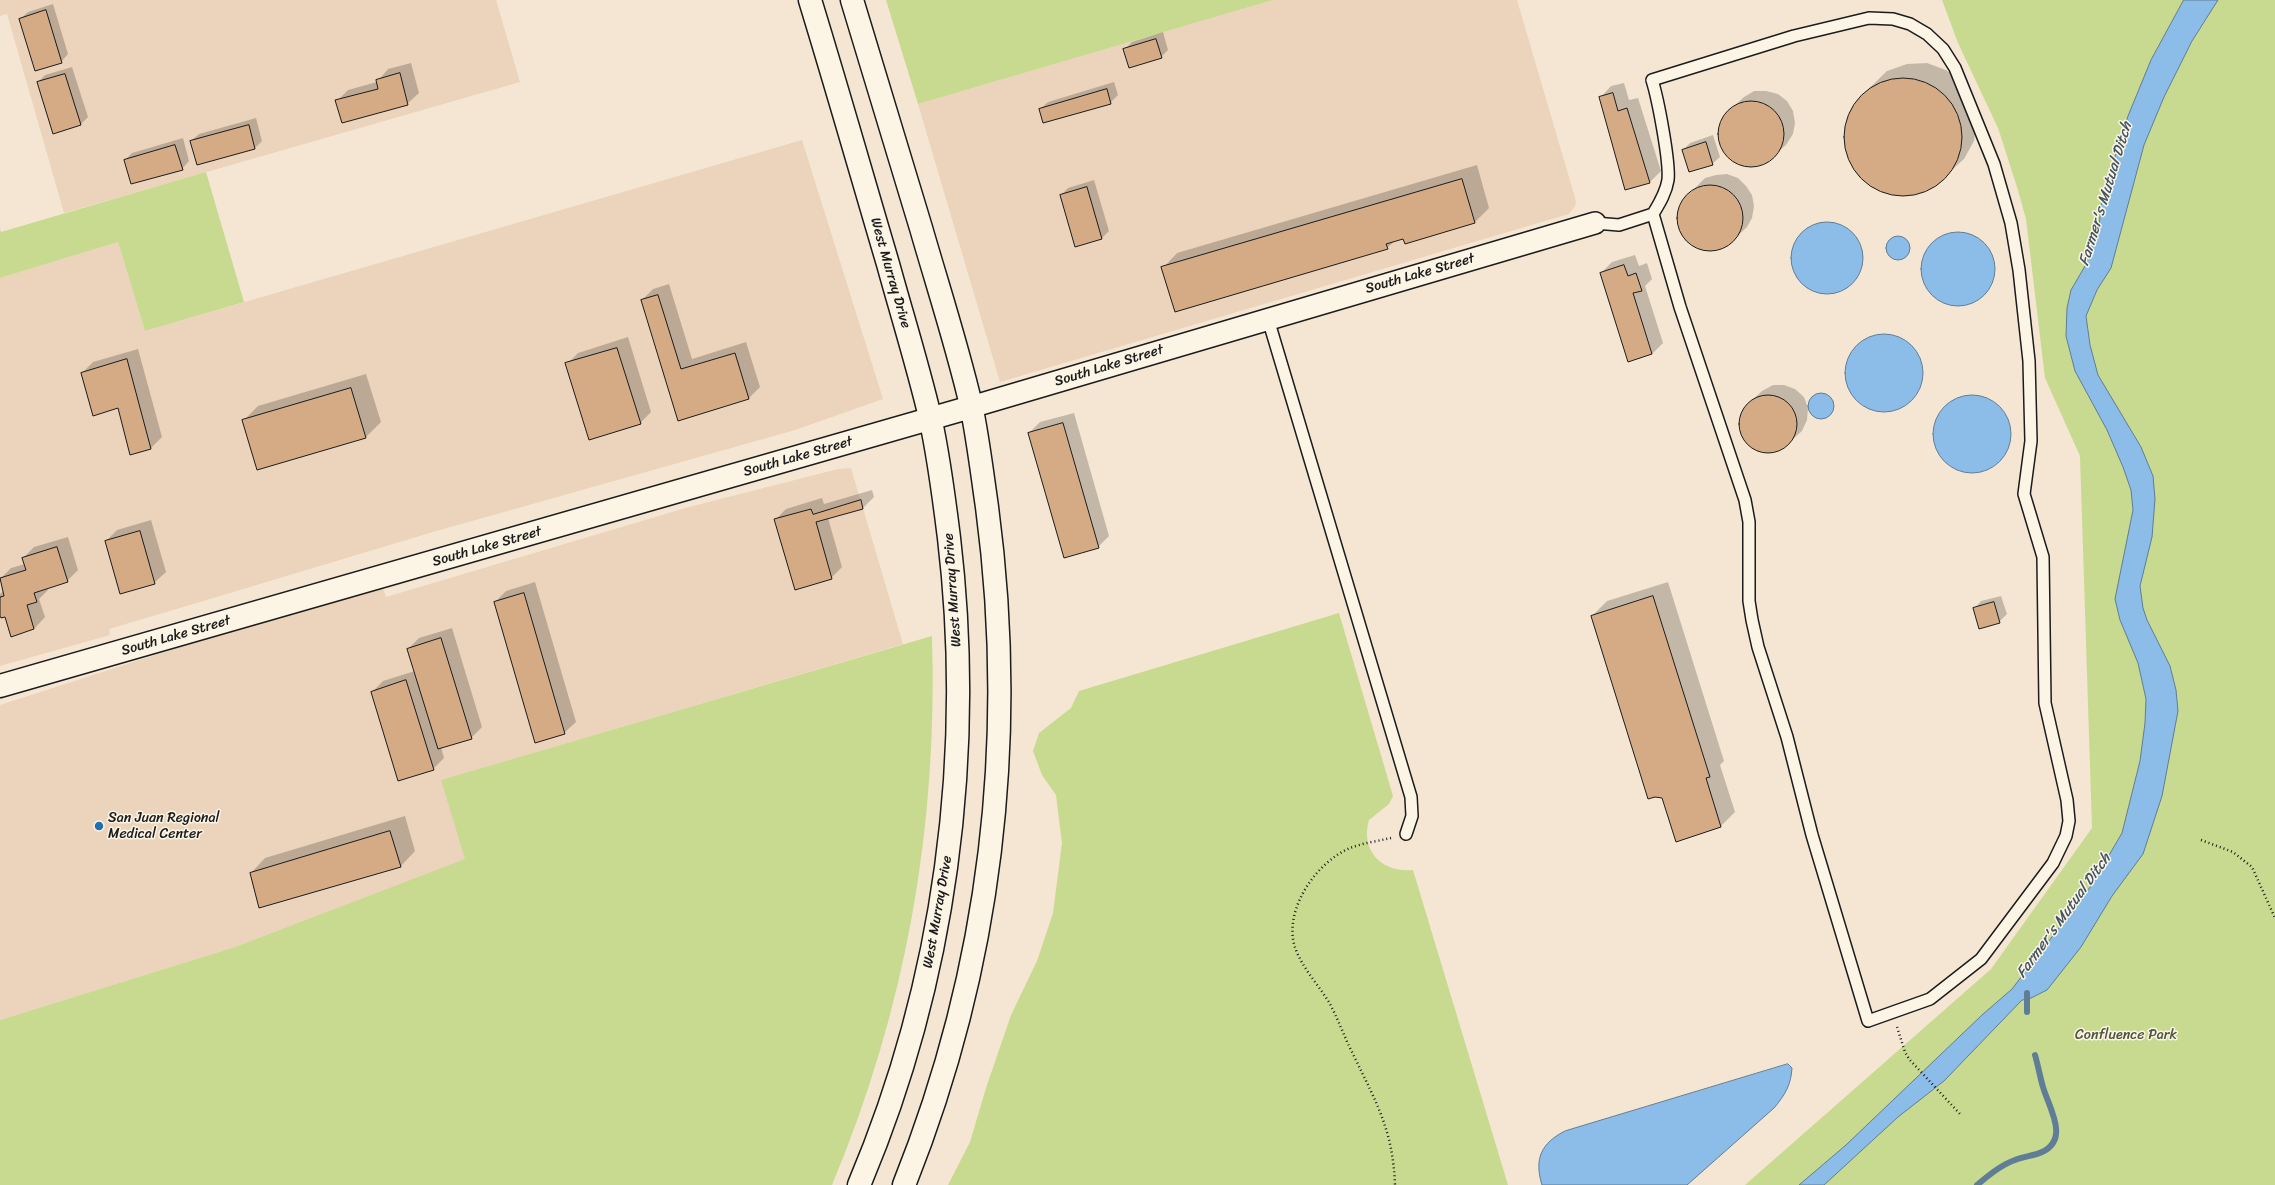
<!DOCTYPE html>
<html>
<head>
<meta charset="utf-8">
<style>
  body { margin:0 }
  canvas { display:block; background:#f4e6d2 }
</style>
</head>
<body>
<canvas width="2275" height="1185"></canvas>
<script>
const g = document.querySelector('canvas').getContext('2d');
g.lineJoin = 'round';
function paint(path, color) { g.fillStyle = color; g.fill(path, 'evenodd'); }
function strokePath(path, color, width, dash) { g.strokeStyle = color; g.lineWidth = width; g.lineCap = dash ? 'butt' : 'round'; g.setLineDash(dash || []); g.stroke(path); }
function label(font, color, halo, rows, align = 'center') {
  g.font = font + ' Sriracha,sans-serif'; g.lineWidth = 3; g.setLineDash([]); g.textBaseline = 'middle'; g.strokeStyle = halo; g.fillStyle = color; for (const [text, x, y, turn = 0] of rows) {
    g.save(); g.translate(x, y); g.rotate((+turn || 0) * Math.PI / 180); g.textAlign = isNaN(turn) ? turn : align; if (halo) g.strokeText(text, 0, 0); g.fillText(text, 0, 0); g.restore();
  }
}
paint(new Path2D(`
  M0,0H496L520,82L64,213L7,14L0,16Z
  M1273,0H1517L1576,201L1575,206L1569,214L1000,382L918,104Z
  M802,140L883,399L795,430L433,532L200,602L109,629L110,635L0,666V278L118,242L145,331Z
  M851,468L903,644L442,780L466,859L235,947L0,1020V705L183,646L383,588L386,597L689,507L838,469Z`), '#ebd4bb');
paint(new Path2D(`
  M886,0H1273L918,104Z
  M1942,0H2275V1185H1745L1991,969L2092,828L2080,456L2045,378L2026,219L2017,187L1998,128L1958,43Z
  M206,172L244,302L145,331L118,242L0,278V229L1,232Z
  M1339,613L1393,796L1389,804L1369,820C1360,851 1382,873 1413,870L1508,1185H948L970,1142L986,1088L1011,1015L1037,961L1053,913L1062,843L1056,795L1042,775L1033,751L1039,733L1071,708L1079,691Z
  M932,636C938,827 906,1009 832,1185H0V1020L235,947L465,859L441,780Z`), '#c8da8f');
const water = new Path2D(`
  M2184,0H2218L2192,41L2164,97L2144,145L2111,268L2097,290L2086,316L2090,345L2098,375L2141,447L2153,476L2155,499L2152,537L2140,586L2143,608L2147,620L2170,666L2176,690L2178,711L2162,796L2143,854L2112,896L2081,947L2047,990L2029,999L2022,1000L1944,1081L1898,1117L1824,1185H1799L1846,1145L1982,1015L2012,989L2091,886L2122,833L2140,761L2145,723L2146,699L2138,663L2120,620L2115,599L2133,510L2131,490L2123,467L2107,430L2075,371L2066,336L2067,308L2071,290L2085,266L2099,227L2102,197L2128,116L2151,60Z
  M1791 258a36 36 0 1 1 72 0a36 36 0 1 1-72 0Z
  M1921 269a37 37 0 1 1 74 0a37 37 0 1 1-74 0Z
  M1886 248a12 12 0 1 1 24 0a12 12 0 1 1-24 0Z
  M1845 373a39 39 0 1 1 78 0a39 39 0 1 1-78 0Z
  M1808 406a13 13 0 1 1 26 0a13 13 0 1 1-26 0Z
  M1933 434a39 39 0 1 1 78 0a39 39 0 1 1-78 0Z
  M1788,1064L1792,1068C1791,1085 1785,1095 1774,1108L1687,1185H1542C1534,1159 1541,1143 1565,1131Z`);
paint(water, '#8cbde8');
strokePath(water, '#5f7d96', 1);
paint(new Path2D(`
  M53,4L68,54L61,62L20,19L28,12Z
  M1163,32L1168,50L1161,57L1124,50L1132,42Z
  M411,63L419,93L407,104L337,101L348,90L377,82L388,69Z
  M1927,63L1946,70L1962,83L1977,120L1974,141L1964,159L1933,187L1914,195H1894L1874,188L1858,176L1848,158L1844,138L1847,118L1857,100L1887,71L1907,64Z
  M72,67L88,117L81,124L38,82L45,75Z
  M1114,82L1118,95L1110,103L1040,109L1048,102Z
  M1624,83L1629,100L1638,98L1661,171L1650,182L1626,189L1600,98L1611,86Z
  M1754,91H1766L1778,94L1787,101L1793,111L1795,123L1793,134L1786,145L1765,163L1754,166L1742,165L1732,160L1724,151L1720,140V128L1724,117L1732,108L1744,97Z
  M256,118L262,141L255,148L198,164L191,141L199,134Z
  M1713,135L1720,157L1712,164L1683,150L1690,143Z
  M183,138L189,161L182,169L125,160L132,153Z
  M1477,165L1489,208L1475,222L1395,241L1387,248L1163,268L1177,253Z
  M1727,174L1738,178L1746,186L1752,195L1754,206L1752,218L1747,227L1726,247L1716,250L1704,251L1694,247L1685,240L1679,230L1677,219L1679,207L1685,198L1705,178L1716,175Z
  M1094,180L1109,231L1102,238L1076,246L1061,195L1068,188Z
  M1635,255L1639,266L1647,263L1652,279L1645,286L1663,343L1652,354L1601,273L1612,262Z
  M669,284L692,359L746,342L760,387L749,398L678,419L642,300L653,289Z
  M628,337L651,412L640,423L567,364L578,353Z
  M138,349L162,437L151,448L131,453L118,407L82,373L93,362Z
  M366,374L381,422L366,437L258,469L243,421L258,406Z
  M1773,385H1784L1795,389L1804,397L1808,408L1807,420L1802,431L1781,450L1770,453L1758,451L1748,445L1742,435L1740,423L1743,411L1750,402L1762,391Z
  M1074,413L1109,536L1098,547L1029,433L1040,422Z
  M872,490L874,497L863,508L828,518L842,567L831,578L775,520L786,509L822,498L824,504Z
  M151,520L166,572L154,583L106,541L117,530Z
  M68,537L78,570L67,581L47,588L48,590L39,599L45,617L34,629L0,612V594L3,591L0,579L11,568L25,564L23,558L34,547Z
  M535,582L576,722L564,733L495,602L506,591Z
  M1668,582L1724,761L1720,765L1735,812L1720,827L1663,797L1592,616L1607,601Z
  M2001,596L2007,614L1999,622L1974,609L1981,601Z
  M452,628L482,727L471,738L441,747L444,758L433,769L372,692L383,681L415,671L408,649L419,638Z
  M405,816L415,851L401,866L251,873L265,858Z`), '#0003');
strokePath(new Path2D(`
  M2027,993V1012
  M1977,1185C1989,1175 2001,1165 2015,1160C2024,1156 2034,1156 2042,1152C2070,1139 2049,1108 2043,1087C2040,1077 2038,1065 2035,1055`), '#5f7d96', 6);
const building = new Path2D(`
  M46,10L62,63L35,71L19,19Z
  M1156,39L1162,58L1129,68L1123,49Z
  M400,73L408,105L342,123L335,100L378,89L376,80Z
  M65,74L81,125L53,134L37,82Z
  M1844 137a59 59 0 1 1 118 0a59 59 0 1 1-118 0Z
  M1107,89L1111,104L1043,123L1039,109Z
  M1613,93L1618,111L1627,108L1650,183L1625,190L1599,97Z
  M1718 134a33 33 0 1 1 66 0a33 33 0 1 1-66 0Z
  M249,125L255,149L197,165L190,141Z
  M1706,142L1713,165L1689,172L1682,150Z
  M175,145L183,170L131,184L124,160Z
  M1462,179L1475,223L1405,244L1403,239L1386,244L1388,249L1175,312L1161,267Z
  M1677 218a33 33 0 1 1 66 0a33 33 0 1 1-66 0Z
  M1087,187L1102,239L1075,247L1060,195Z
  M1624,265L1628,276L1636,273L1642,291L1633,293L1652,354L1628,362L1600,273Z
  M658,295L681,369L735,353L749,399L678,421L641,300Z
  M617,348L641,424L589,440L565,363Z
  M127,359L151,449L130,455L118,408L93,416L81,373Z
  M351,388L366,438L257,470L242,420Z
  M1739 424a29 29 0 1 1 58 0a29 29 0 1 1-58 0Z
  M1063,423L1099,548L1064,558L1028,433Z
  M861,500L863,509L816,522L832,579L795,590L774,519L811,509L813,514Z
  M140,531L155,584L120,594L105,541Z
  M57,547L68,582L34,593L37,602L27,605L34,629L11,637L5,617L1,618L0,616V597L4,596L0,578L26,570L22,558Z
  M524,593L565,734L535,743L494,602Z
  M1653,596L1710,777L1706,778L1721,827L1676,842L1662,798L1655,797L1648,799L1591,616Z
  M1994,602L2000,623L1979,629L1973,608Z
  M441,638L472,739L438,749L407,649Z
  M406,680L434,770L398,781L371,692Z
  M390,831L401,867L259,908L250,873Z`);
paint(building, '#d5ab86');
strokePath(building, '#1c1c1c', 1);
const lane = new Path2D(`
  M1595,223L1619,225L1653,214L1680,307L1745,500L1749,522V601L1752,620L1758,647L1787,737L1812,835L1868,1021L1930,999L1981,959L2053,863L2066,836L2069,821L2067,800L2045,703L2043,557L2024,494L2031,441L2029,361L2019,270L2011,223L1994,164L1955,68L1943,49L1927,34L1910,24L1893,19L1869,18L1794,36L1652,80C1658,99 1670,162 1668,180C1666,193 1659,204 1653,214
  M1268,319L1411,797L1412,816L1406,834`);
const street = new Path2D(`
  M971,407L1595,223`);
const secondary = new Path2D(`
  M0,686L971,407`);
const highway = new Path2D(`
  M810,0C837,88 862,176 888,264C902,315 918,366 930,417C939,457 944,498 949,538C975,757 945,982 859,1185
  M852,0C875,76 898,152 921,228C938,287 957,345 971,405C978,438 982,473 987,507C1018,739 991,968 904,1185`);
strokePath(lane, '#1c1c1c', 14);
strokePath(street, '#1c1c1c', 24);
strokePath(secondary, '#1c1c1c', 25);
strokePath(highway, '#1c1c1c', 25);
strokePath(new Path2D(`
  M1391,838C1378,841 1363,843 1350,848C1317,862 1285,907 1294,944C1300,966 1319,985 1330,1004C1339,1021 1345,1039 1354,1056C1377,1104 1393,1131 1395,1185
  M2201,840L2233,852L2252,867L2275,918
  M1897,1027L1905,1052L1909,1059L1960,1114`), '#1c1c1c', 2.5, [1, 3]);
strokePath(lane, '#fcf5e5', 11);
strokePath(street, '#fcf5e5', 21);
strokePath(secondary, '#fcf5e5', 22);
strokePath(highway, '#fcf5e5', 22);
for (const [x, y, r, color] of [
  [99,826,5,"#1f6fb2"]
]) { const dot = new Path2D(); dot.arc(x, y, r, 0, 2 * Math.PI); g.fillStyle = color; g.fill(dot); strokePath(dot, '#fcf5e5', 1.5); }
label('14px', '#1c1c1c', '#fcf5e5', [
  ["West Murray Drive",890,273,74],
  ["South Lake Street",1420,274,-16],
  ["South Lake Street",1109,366,-17],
  ["South Lake Street",798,457,-16],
  ["South Lake Street",487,547,-16],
  ["West Murray Drive",953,590,-94],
  ["South Lake Street",176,636,-16],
  ["West Murray Drive",938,912,-80]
]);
label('14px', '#1c1c1c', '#fcf5e5', [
  ["San Juan Regional",108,818],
  ["Medical Center",108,834]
], 'left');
label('14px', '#50553e', '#fcf5e5', [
  ["Confluence Park",2126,1035]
]);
label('italic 15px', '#435463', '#fcf5e5', [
  ["Farmer's Mutual Ditch",2106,194,-73],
  ["Farmer's Mutual Ditch",2064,916,-54]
]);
</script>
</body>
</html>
